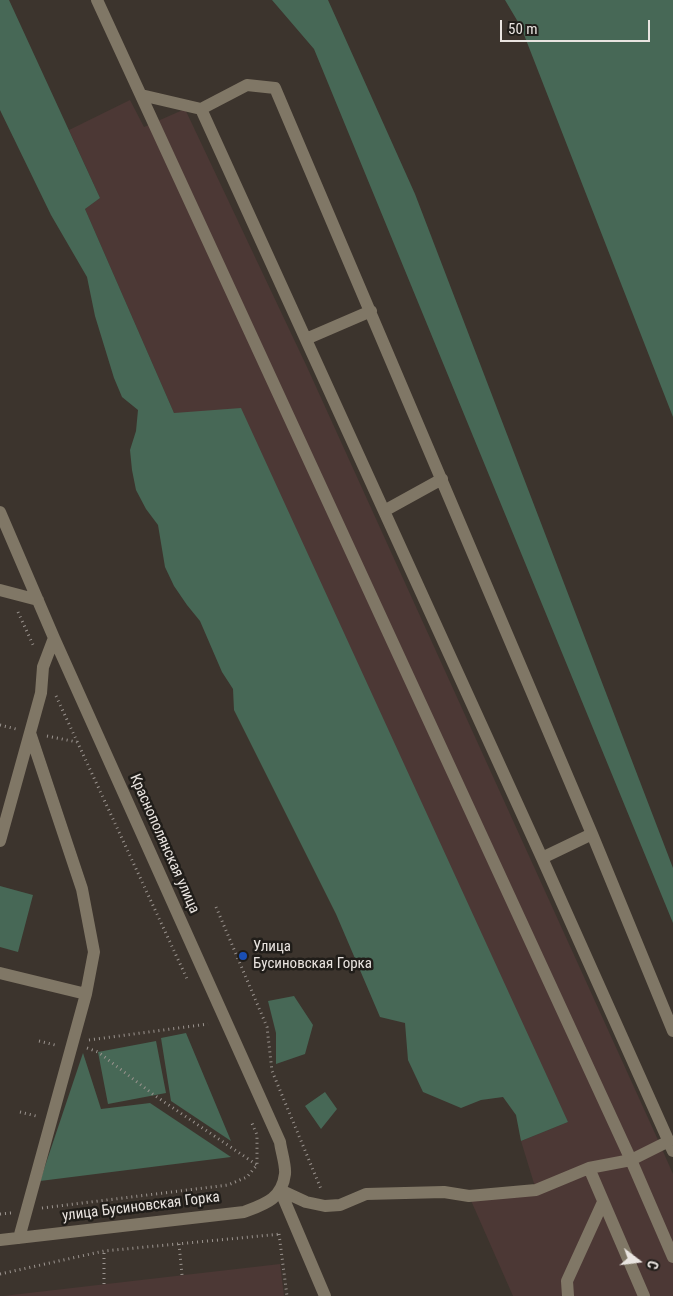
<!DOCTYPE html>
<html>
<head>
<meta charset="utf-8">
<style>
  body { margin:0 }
  #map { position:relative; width:673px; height:1296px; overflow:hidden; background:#3c342d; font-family:"Roboto Condensed",sans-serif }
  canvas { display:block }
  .north { position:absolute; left:613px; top:1236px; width:50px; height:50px; -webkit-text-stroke:4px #201d19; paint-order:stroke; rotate:105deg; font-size:14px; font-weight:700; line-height:20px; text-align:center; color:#e9e4e0 }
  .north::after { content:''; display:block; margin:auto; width:18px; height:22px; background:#e9e4e0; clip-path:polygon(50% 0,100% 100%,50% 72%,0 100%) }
  .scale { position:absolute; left:500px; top:20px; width:150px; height:22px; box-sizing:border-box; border:2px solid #e9e4e0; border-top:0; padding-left:6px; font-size:15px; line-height:18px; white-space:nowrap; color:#e9e4e0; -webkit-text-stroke:4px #201d19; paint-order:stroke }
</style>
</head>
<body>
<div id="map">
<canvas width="673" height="1296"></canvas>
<div class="north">С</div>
<div class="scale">50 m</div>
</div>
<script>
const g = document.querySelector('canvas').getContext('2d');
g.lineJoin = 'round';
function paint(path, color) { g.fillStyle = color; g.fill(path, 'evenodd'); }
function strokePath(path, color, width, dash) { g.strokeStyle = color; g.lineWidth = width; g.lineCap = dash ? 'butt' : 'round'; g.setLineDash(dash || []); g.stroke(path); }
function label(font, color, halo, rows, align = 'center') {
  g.font = font + ' "Roboto Condensed",sans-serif'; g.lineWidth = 5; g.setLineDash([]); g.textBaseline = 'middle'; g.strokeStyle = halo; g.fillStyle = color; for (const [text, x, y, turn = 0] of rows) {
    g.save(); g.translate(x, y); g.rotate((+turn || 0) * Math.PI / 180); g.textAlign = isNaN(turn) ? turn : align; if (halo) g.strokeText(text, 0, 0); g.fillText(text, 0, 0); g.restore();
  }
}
paint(new Path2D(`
  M130,100L144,127L185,109L307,367L658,1140L673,1174V1296H513L469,1196L536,1190L521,1141L568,1122L174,413L85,209L100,198L69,130Z
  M280,1264L284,1296H3L193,1274Z`), '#4c3835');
paint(new Path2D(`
  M0,0H9L100,198L85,209L174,413L241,408L568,1122L521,1141L516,1115L503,1097L481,1100L461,1108L423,1092L408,1060L405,1023L380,1017L336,914L234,710L233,689L222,672L200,621L187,605L174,586L165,567L158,525L146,509L136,490L132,470L130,450L136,431L138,410L122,397L114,378L95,316L87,277L51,215L0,110Z
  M272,0H328L415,194L673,868V923L314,49Z
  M505,0H673V417L521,27Z
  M0,886L33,895L18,952L0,947Z
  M294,996L313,1025L305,1054L276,1064V1033L268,1001Z
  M186,1033L231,1141L171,1101L161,1038Z
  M156,1041L166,1093L108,1104L98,1052Z
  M83,1053L101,1109L150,1103L231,1157L40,1181Z
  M325,1092L337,1109L321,1129L305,1106Z`), '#476856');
strokePath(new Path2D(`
  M18,612L34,647
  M56,696L188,981
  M0,725L16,729
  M47,736L77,742
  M216,907L267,1027L272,1071L321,1189
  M89,1040L208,1024
  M39,1041L55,1045
  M87,1048L98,1052L154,1095L257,1165
  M20,1112L36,1116
  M42,1208L228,1185L247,1177L257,1165V1135L251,1121
  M0,1214L11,1213
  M279,1234L287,1296
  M179,1244L182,1275
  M0,1274L104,1251L281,1234
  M104,1284V1251`), '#9b948f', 3, [1, 4]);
strokePath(new Path2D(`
  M97,0L631,1160L673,1257
  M141,95L201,109L247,85L275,88L592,834L673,1031
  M201,109L542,858L673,1151
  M306,339L371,311
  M384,511L442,479
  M0,512L54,638L280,1142C281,1151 286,1165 285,1174C282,1199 265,1204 244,1212L0,1240
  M0,590L38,600
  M0,841L41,693L43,667L54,638
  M542,858L592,834
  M0,973L86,994L94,952L82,889L30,733
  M589,1168L644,1296
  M280,1190L306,1202L325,1206L340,1205L366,1194L444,1192L469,1196L536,1190L589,1168L631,1160L669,1141
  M280,1190L325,1296
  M19,1238L86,994
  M568,1296L567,1281L603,1202`), '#807766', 12);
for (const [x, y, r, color] of [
  [243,956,5,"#1a4fb4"]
]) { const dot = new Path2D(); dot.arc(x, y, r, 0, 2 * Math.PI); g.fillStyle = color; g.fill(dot); strokePath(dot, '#201d19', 2); }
label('15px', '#e9e4e0', '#201d19', [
  ["Краснополянская улица",164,844,66],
  ["улица Бусиновская Горка",141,1207,-7]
]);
label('15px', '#e9e4e0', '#201d19', [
  ["Улица",253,947],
  ["Бусиновская Горка",253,964]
], 'left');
</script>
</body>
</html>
